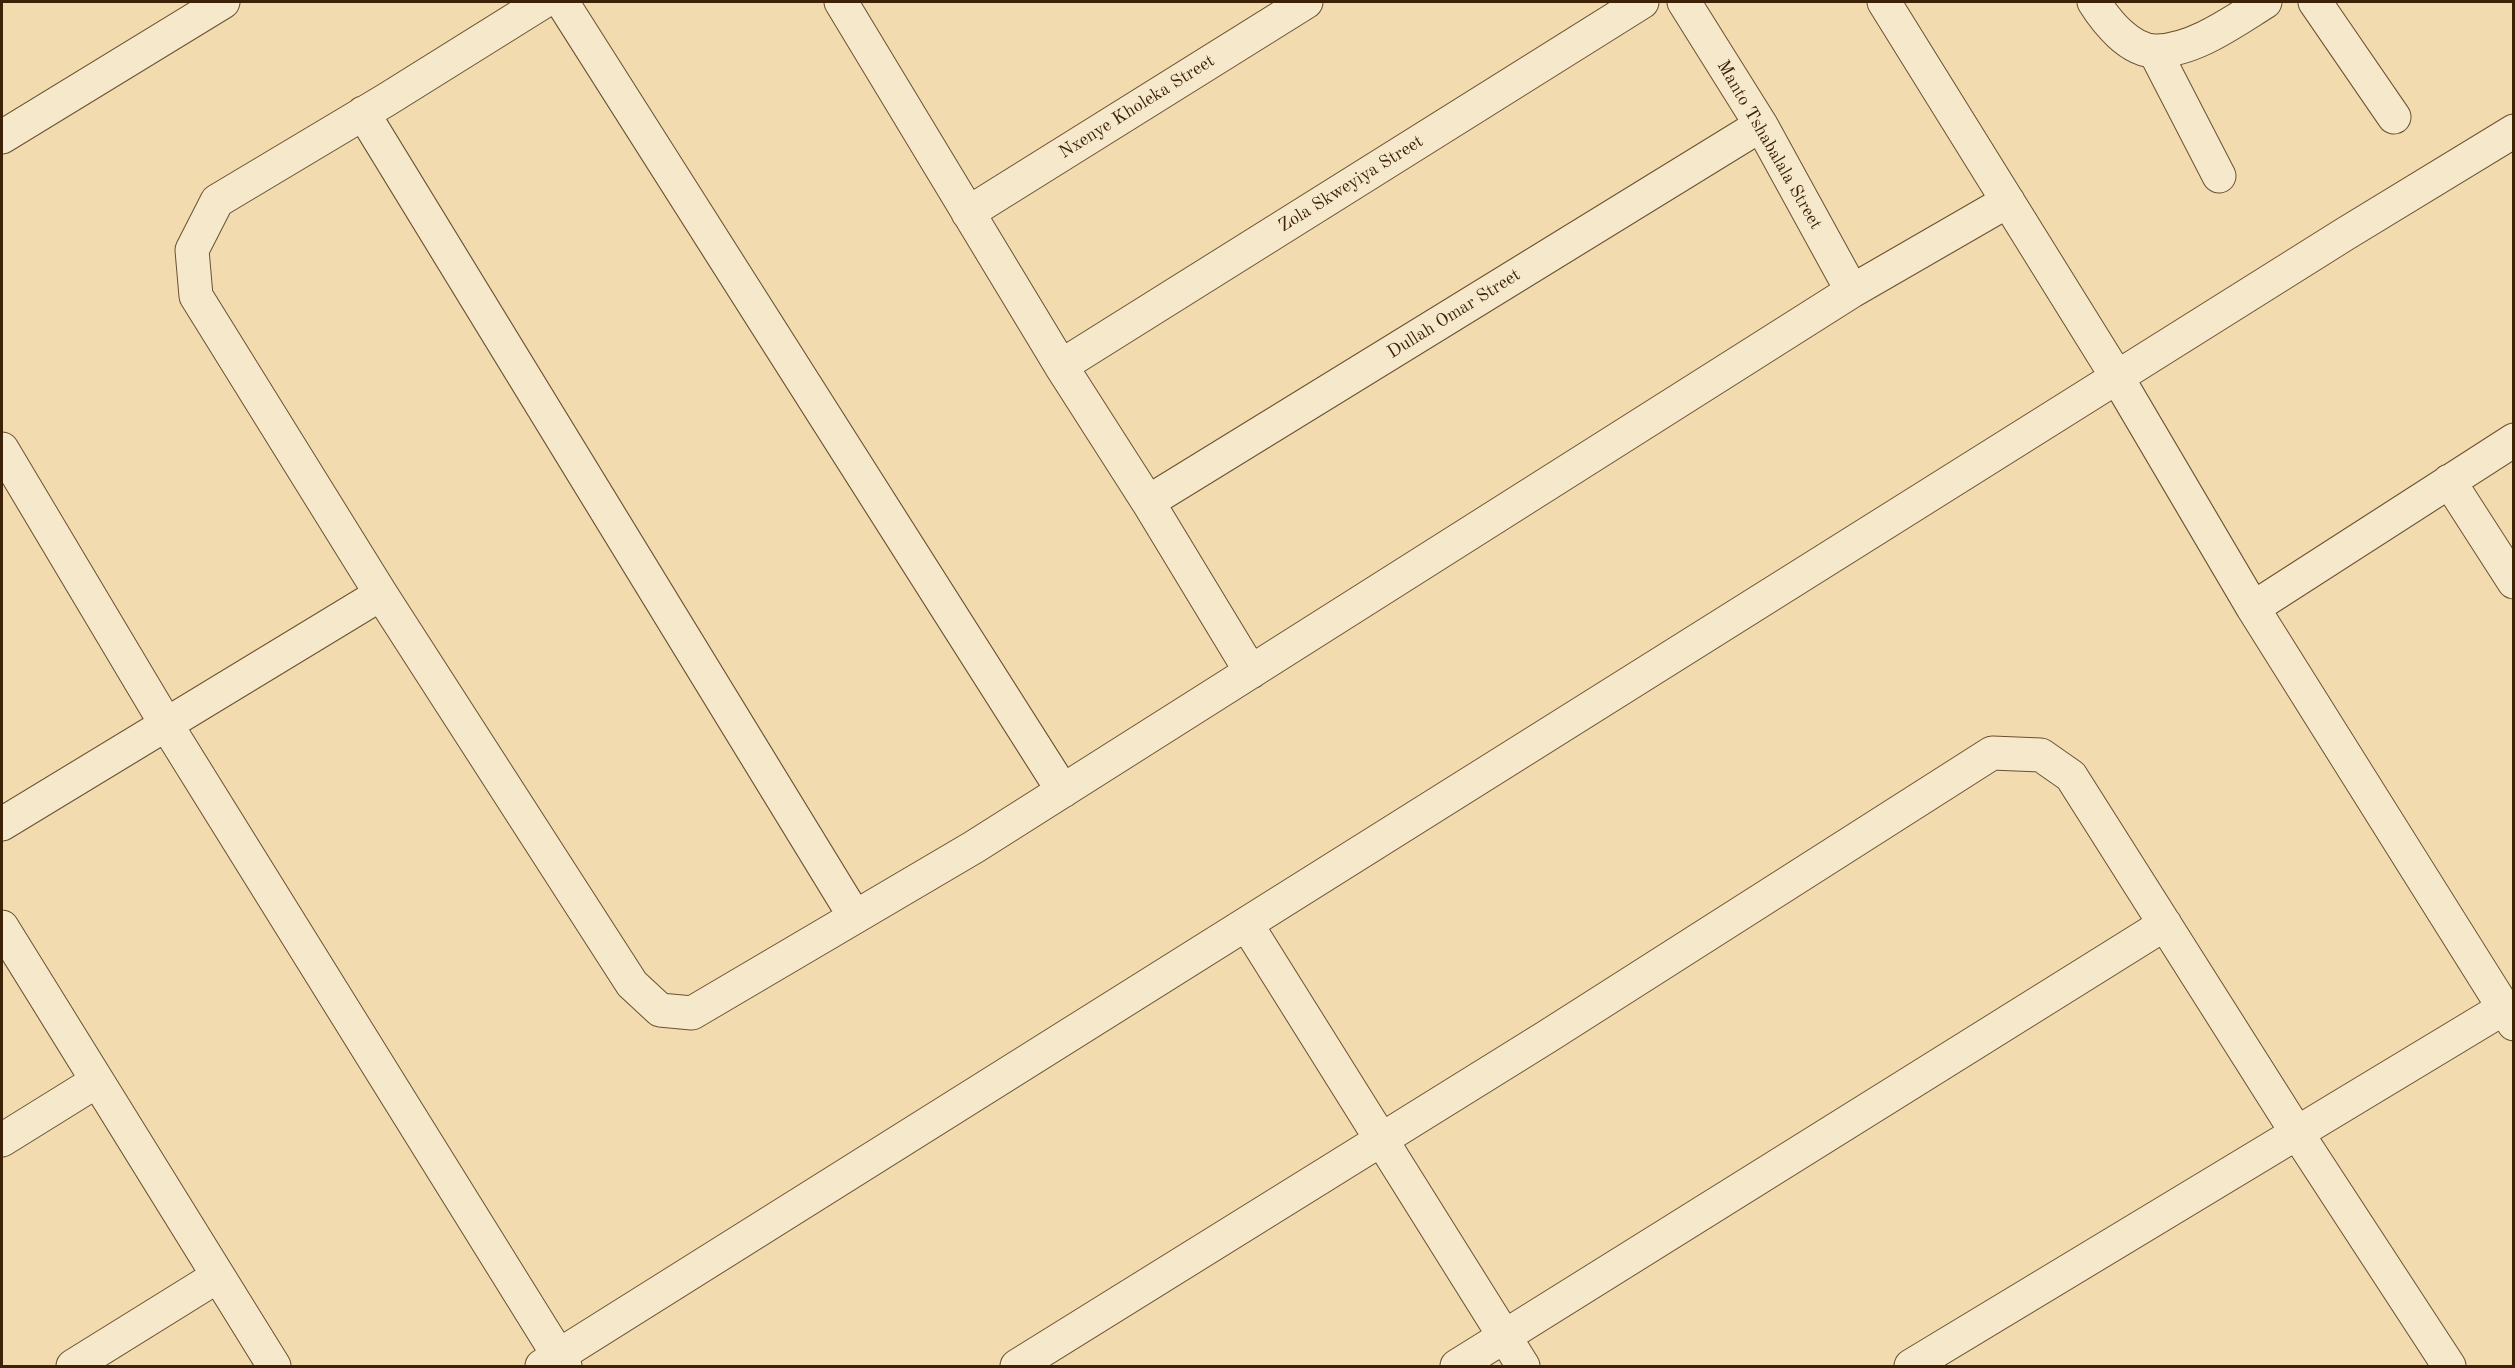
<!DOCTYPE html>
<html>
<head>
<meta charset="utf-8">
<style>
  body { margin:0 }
  #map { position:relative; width:2515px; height:1368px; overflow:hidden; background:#f1dbaf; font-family:"Old Standard TT",serif }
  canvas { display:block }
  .frame { position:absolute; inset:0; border:3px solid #3d2207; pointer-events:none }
</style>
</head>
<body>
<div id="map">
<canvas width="2515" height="1368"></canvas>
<div class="frame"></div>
</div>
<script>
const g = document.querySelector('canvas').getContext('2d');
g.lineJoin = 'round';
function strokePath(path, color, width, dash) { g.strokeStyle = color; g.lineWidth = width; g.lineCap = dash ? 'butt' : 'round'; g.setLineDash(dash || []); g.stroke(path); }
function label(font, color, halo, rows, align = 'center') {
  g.font = font + ' "Old Standard TT",serif'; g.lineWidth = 5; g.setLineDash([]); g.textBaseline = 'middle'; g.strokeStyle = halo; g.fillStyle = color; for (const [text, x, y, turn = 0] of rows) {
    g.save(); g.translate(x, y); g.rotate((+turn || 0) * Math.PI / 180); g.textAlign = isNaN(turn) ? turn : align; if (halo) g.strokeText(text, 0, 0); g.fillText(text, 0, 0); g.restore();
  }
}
const street = new Path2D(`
  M543,2L386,100L217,201L192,250L196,296L381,594L632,984L660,1010L692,1013L974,847L1852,291L2008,201
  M562,2L1063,791
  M841,2L1061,366L1148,502L1251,672
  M1684,2L1761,125L1852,291
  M1884,2L2117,377L2253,608L2514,1024
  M2094,2C2106,21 2130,52 2157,51C2195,50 2234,21 2265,2
  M2315,2L2394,117
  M2155,52L2219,176
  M363,113L855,917
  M2,137L223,2
  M968,213L1306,2
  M1061,366L1642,2
  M2,449L166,724L565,1366
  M2449,481L2514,582
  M1148,502L1761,125
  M2253,608L2514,440
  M2,824L381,594
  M1247,925L1523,1366
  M2,927L274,1366
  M2,1140L97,1081
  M73,1366L218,1276
  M542,1366L2345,234L2514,131
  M1017,1366L1548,1036L1992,753L2041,755L2071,776L2297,1133L2449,1366
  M1457,1366L2165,924
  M1911,1366L2504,1008`);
strokePath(street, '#6a5031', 35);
strokePath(street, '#f6e8cb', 33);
label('18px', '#3d2207', '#f6e8cb', [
  ["Nxenye Kholeka Street",1137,107,-32],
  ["Manto Tshabalala Street",1769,145,60],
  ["Zola Skweyiya Street",1351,184,-32],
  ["Dullah Omar Street",1454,314,-32]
]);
</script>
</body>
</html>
